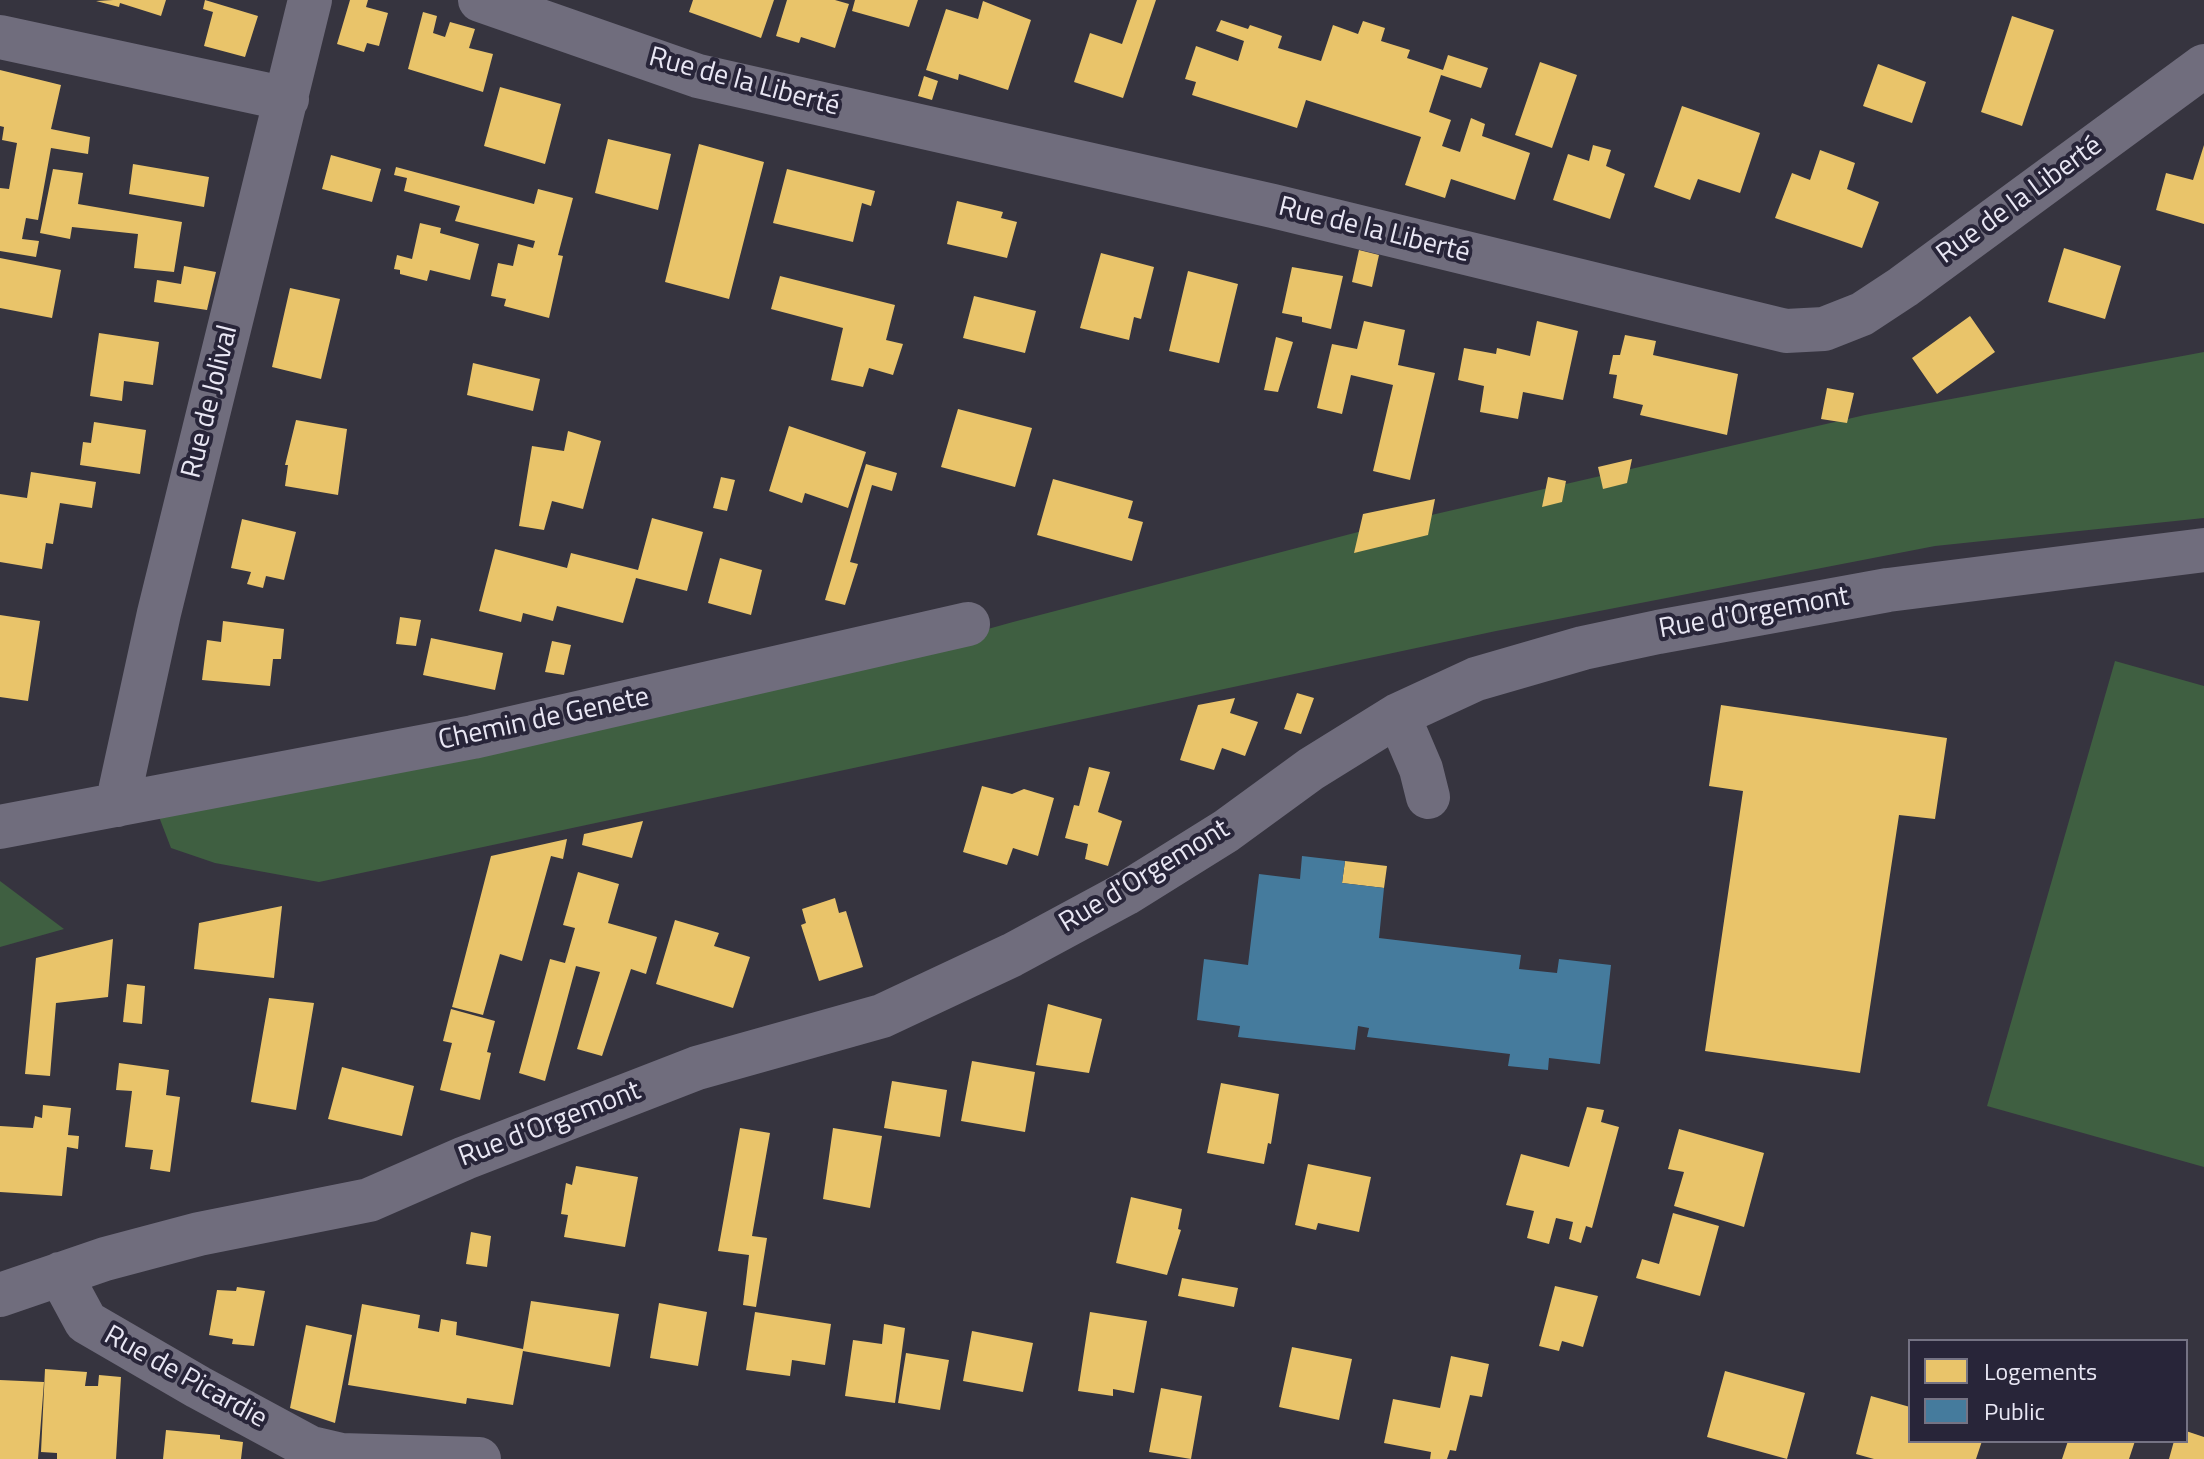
<!DOCTYPE html>
<html>
<head>
<meta charset="utf-8">
<style>
  body { margin:0 }
  #map { position:relative; width:2204px; height:1459px; overflow:hidden; background:#36343f; font-family:"Titillium Web",sans-serif }
  canvas { display:block }
  .legend { position:absolute; left:1908px; top:1339px; width:280px; height:104px; box-sizing:border-box; background:#282539; border:2px solid #757384; margin:0; padding:10px 14px; list-style:none; font-size:24px; color:#e9e7f4 }
  .legend li { display:flex; align-items:center; gap:16px; height:40px }
  .legend b { width:40px; border:2px solid #757384 }
</style>
</head>
<body>
<div id="map">
<canvas width="2204" height="1459"></canvas>
<ul class="legend">
<li><b style="height:22px;background:#e9c46a"></b>Logements</li>
<li><b style="height:22px;background:#457b9d"></b>Public</li>
</ul>
</div>
<script>
const g = document.querySelector('canvas').getContext('2d');
g.lineJoin = 'round';
function paint(path, color) { g.fillStyle = color; g.fill(path, 'evenodd'); }
function strokePath(path, color, width, dash) { g.strokeStyle = color; g.lineWidth = width; g.lineCap = dash ? 'butt' : 'round'; g.setLineDash(dash || []); g.stroke(path); }
function label(font, color, halo, rows, align = 'center') {
  g.font = font + ' "Titillium Web",sans-serif'; g.lineWidth = 8; g.setLineDash([]); g.textBaseline = 'middle'; g.strokeStyle = halo; g.fillStyle = color; for (const [text, x, y, turn = 0] of rows) {
    g.save(); g.translate(x, y); g.rotate((+turn || 0) * Math.PI / 180); g.textAlign = isNaN(turn) ? turn : align; if (halo) g.strokeText(text, 0, 0); g.fillText(text, 0, 0); g.restore();
  }
}
paint(new Path2D(`
  M2204,352V518L1935,546L1496,631L319,882L215,863L171,848L156,809L765,691L1013,622L1362,531L1865,415Z
  M2115,661L2204,686V1167L1987,1106Z
  M0,881L64,929L0,947Z`), '#3f5f41');
paint(new Path2D(`
  M113,0H166L161,16L120,3L119,7L96,1Z
  M205,0L258,16L245,57L204,46L213,12L203,9Z
  M350,0H368L366,7L388,13L379,46L367,43L364,52L337,44Z
  M693,0H774L761,38L689,12Z
  M787,0H835L849,4L835,48L801,37L799,43L776,36Z
  M855,0H918L909,27L852,11Z
  M1137,0H1156L1123,98L1074,82L1090,33L1122,44Z
  M983,1L1031,20L1008,90L959,74L958,80L926,70L946,9L978,19Z
  M423,12L437,16L433,33L445,37L450,22L475,29L469,48L493,54L483,92L408,69Z
  M2012,16L2054,30L2022,126L1981,112Z
  M1221,20L1248,29L1250,25L1282,36L1278,48L1321,61L1333,25L1358,34L1363,21L1385,28L1381,41L1410,50L1407,58L1443,70L1448,55L1488,68L1481,88L1441,75L1429,112L1451,120L1442,146L1460,152L1471,118L1485,124L1482,136L1530,153L1515,200L1451,179L1445,198L1405,185L1421,137L1306,100L1297,128L1192,95L1196,82L1185,79L1196,46L1238,61L1244,41L1216,31Z
  M1540,62L1577,75L1552,148L1515,135Z
  M1878,64L1926,82L1912,123L1863,106Z
  M0,70L61,85L51,129L90,137L88,154L51,148L38,220L26,218L22,239L39,241L36,257L0,251V188L9,189L17,143L2,140L4,127L0,126Z
  M924,76L938,81L932,100L918,96Z
  M500,87L561,104L545,164L484,146Z
  M1682,106L1760,133L1740,193L1698,179L1690,200L1654,187Z
  M608,139L671,154L658,210L595,193Z
  M699,144L764,162L729,299L665,282Z
  M1593,145L1611,150L1606,166L1625,174L1610,219L1553,200L1568,154L1589,161Z
  M2204,145V224L2156,210L2166,173L2193,180Z
  M1820,150L1855,163L1847,189L1879,202L1862,248L1775,218L1792,173L1810,180Z
  M331,155L381,169L372,202L322,189Z
  M133,164L209,177L204,207L129,194Z
  M396,167L534,204L538,189L573,198L558,255L563,256L549,318L504,306L506,299L491,296L498,263L513,266L518,244L533,248L535,241L455,221L460,206L404,191L407,178L394,175Z
  M53,169L83,173L78,204L182,222L174,272L134,268L138,234L72,227L70,239L40,233Z
  M787,169L875,191L871,206L862,203L853,242L773,223Z
  M957,201L1003,212L1001,218L1017,222L1007,258L947,244Z
  M420,223L441,228L440,233L479,244L470,280L430,270L427,281L400,274V270L394,269L397,255L412,259Z
  M2064,248L2121,266L2105,319L2048,302Z
  M1359,250L1379,255L1372,287L1352,282Z
  M1101,253L1154,267L1141,319L1134,317L1129,340L1080,328Z
  M0,258L61,270L52,318L0,308Z
  M184,266L216,272L207,310L154,302L157,280L181,284Z
  M1292,267L1343,276L1331,329L1302,322V317L1282,313Z
  M1188,271L1238,284L1219,363L1169,351Z
  M780,276L895,305L886,340L903,344L893,375L869,368L863,387L831,380L843,328L771,309Z
  M290,288L340,299L321,379L272,367Z
  M974,296L1036,311L1025,353L963,338Z
  M1970,316L1995,352L1937,394L1912,358Z
  M1364,321L1405,330L1398,365L1435,373L1410,480L1373,471L1393,385L1351,375L1342,414L1317,408L1332,344L1357,349Z
  M1537,321L1578,331L1563,400L1523,392L1518,419L1480,412L1484,386L1458,380L1464,348L1496,354L1497,348L1530,356Z
  M99,333L159,342L153,385L124,381L122,401L90,396Z
  M1625,335L1656,341L1653,355L1738,374L1727,435L1640,415L1643,405L1613,398L1617,375L1609,374L1613,355H1620Z
  M1276,337L1293,342L1278,392L1264,390Z
  M473,363L540,379L533,411L467,395Z
  M1827,388L1854,393L1847,423L1821,419Z
  M958,409L1032,428L1015,487L941,467Z
  M296,420L347,429L338,495L285,486L288,465H285Z
  M94,422L146,430L140,474L80,465L83,442L91,443Z
  M789,426L866,452L848,508L805,493L802,503L769,491Z
  M568,431L601,441L583,509L552,501L544,530L519,526L532,446L564,451Z
  M1632,459L1627,483L1603,489L1598,467Z
  M866,464L897,473L892,491L872,485L850,562L858,564L845,605L825,600Z
  M31,472L96,482L92,508L60,503L53,544L46,543L42,569L0,562V494L27,498Z
  M721,477L735,480L727,511L713,508Z
  M1548,477L1566,481L1562,502L1542,507Z
  M1053,479L1133,501L1128,518L1143,522L1132,561L1037,535Z
  M1435,499L1428,535L1354,553L1363,514Z
  M652,518L703,532L687,591L636,578L623,623L557,606L553,621L523,613L521,622L479,611L495,549L567,568L571,553L638,570Z
  M242,519L296,532L284,580L266,576L263,588L247,584L251,572L231,568Z
  M720,558L762,570L751,615L708,603Z
  M0,615L40,621L28,701L0,697Z
  M400,617L421,620L416,646L396,644Z
  M223,621L284,629L281,659H273L270,686L202,680L207,640L221,642Z
  M431,638L503,653L495,690L423,675Z
  M552,641L571,645L564,675L545,672Z
  M1297,693L1314,698L1301,734L1284,729Z
  M1235,698L1230,713L1258,722L1245,756L1222,748L1214,770L1180,760L1198,705Z
  M1721,705L1947,738L1935,819L1899,815L1860,1073L1705,1051L1743,791L1709,786Z
  M1089,767L1110,772L1098,812L1122,821L1108,866L1085,859L1088,844L1065,838L1074,805L1079,806Z
  M982,786L1012,794L1024,789L1054,798L1038,856L1013,848L1007,865L963,852Z
  M643,821L632,858L582,845L584,834Z
  M567,839L563,859L551,856L522,961L500,954L483,1015L452,1007L491,856Z
  M1345,861L1387,866L1384,888L1342,883Z
  M578,872L619,884L608,923L657,937L646,974L631,969L602,1056L577,1049L600,972L576,966L545,1081L519,1073L550,959L565,963L575,928L563,925Z
  M835,898L839,913L846,911L863,967L819,981L801,925L806,923L802,909Z
  M282,906L274,978L194,969L199,923Z
  M675,920L719,933L714,946L750,957L733,1008L656,984Z
  M113,939L108,997L56,1003L50,1076L25,1074L36,958Z
  M127,984L145,986L142,1024L123,1022Z
  M269,998L314,1003L296,1110L251,1102Z
  M1048,1004L1102,1019L1089,1073L1036,1065Z
  M451,1009L495,1021L487,1052L491,1053L480,1100L440,1090L452,1043L443,1041Z
  M972,1061L1035,1072L1025,1132L961,1121Z
  M119,1063L169,1070L166,1095L180,1097L170,1172L150,1169L153,1150L125,1147L132,1091L116,1090Z
  M342,1067L414,1086L402,1136L328,1119Z
  M892,1081L947,1090L940,1137L884,1128Z
  M1221,1083L1279,1094L1271,1144L1268,1143L1264,1164L1207,1153Z
  M43,1105L71,1108L68,1135L79,1136L78,1149L67,1147L62,1196L0,1192V1126L33,1128L35,1116L42,1118Z
  M1587,1107L1604,1110L1601,1122L1619,1127L1592,1228L1586,1226L1581,1243L1569,1239L1573,1222L1556,1218L1549,1244L1527,1238L1534,1211L1506,1205L1521,1154L1569,1167Z
  M740,1128L770,1133L752,1236L767,1238L756,1307L743,1305L749,1255L718,1251Z
  M833,1128L882,1136L870,1208L823,1199Z
  M1679,1129L1764,1153L1744,1227L1674,1206L1684,1172L1668,1169Z
  M1308,1164L1371,1177L1359,1232L1318,1223L1316,1230L1295,1225Z
  M576,1166L638,1177L625,1247L564,1237L568,1215L561,1214L566,1183L572,1185Z
  M1131,1197L1182,1209L1178,1229L1181,1230L1167,1275L1116,1263Z
  M1673,1213L1719,1226L1700,1296L1636,1278L1642,1259L1659,1264Z
  M471,1232L491,1236L487,1267L466,1264Z
  M1182,1278L1238,1288L1234,1307L1178,1296Z
  M1555,1286L1598,1296L1583,1347L1562,1341L1559,1351L1539,1346Z
  M237,1287L265,1291L254,1346L232,1344L233,1339L209,1335L217,1290L236,1291Z
  M531,1301L619,1314L610,1367L523,1351L513,1405L467,1398L466,1404L348,1385L362,1304L420,1315L418,1328L439,1332L441,1319L457,1322L456,1335L523,1349Z
  M659,1303L707,1312L698,1366L650,1358Z
  M755,1312L831,1324L825,1365L792,1360L790,1376L746,1370Z
  M1090,1312L1147,1321L1134,1393L1113,1389V1396L1078,1391Z
  M884,1324L905,1328L895,1403L845,1396L853,1340L882,1344Z
  M306,1325L352,1335L335,1423L290,1408Z
  M972,1331L1033,1343L1023,1392L963,1381Z
  M1292,1347L1352,1359L1339,1420L1279,1407Z
  M906,1353L949,1360L940,1410L898,1403Z
  M1451,1356L1489,1364L1482,1397L1470,1395L1456,1451L1450,1450L1447,1459H1430L1431,1452L1384,1443L1393,1399L1440,1408Z
  M45,1369L87,1372L85,1386H98L99,1375L121,1377L116,1459H57V1453L41,1452Z
  M1725,1371L1805,1393L1787,1459L1707,1437Z
  M0,1380L44,1382L38,1459H0Z
  M1161,1388L1202,1396L1191,1459L1149,1452Z
  M1871,1396L1910,1407V1441H1982L1976,1459H1874L1856,1454Z
  M166,1430L220,1435V1439L243,1442L241,1459H163Z
  M2186,1431L2204,1437V1459H2169L2174,1441H2186Z
  M2068,1441H2135L2129,1459H2062Z`), '#e9c46a');
paint(new Path2D(`
  M1302,856L1345,861L1342,883L1384,888L1379,938L1521,955L1519,969L1557,973L1559,959L1611,965L1600,1064L1549,1058L1548,1070L1508,1066L1510,1054L1367,1037L1369,1028L1358,1026L1355,1050L1238,1037L1240,1026L1197,1020L1204,959L1248,965L1259,874L1300,879Z`), '#457b9d');
strokePath(new Path2D(`
  M480,0L698,76L1273,206L1786,331L1824,329L1862,314L1903,287L2204,66
  M0,37L287,99
  M1398,715L1421,769L1428,797
  M117,805L159,613L310,0
  M0,827L473,737L968,624
  M60,1274L86,1322L198,1387L311,1448L341,1455L479,1459
  M0,1295L105,1259L199,1234L369,1200L465,1158L697,1068L882,1016L1012,955L1125,894L1226,831L1311,769L1398,715L1476,679L1583,648L1658,632L1888,590L2204,550`), '#706d7d', 44);
label('28px', '#e9e7f4', '#282539', [
  ["Rue de la Liberté",744,83,15],
  ["Rue de la Liberté",2020,201,-36],
  ["Rue de la Liberté",1374,231,14],
  ["Rue de Jolival",211,402,-76],
  ["Rue d'Orgemont",1754,614,-10],
  ["Chemin de Genete",544,720,-12],
  ["Rue d'Orgemont",1145,877,-31],
  ["Rue d'Orgemont",550,1125,-21],
  ["Rue de Picardie",185,1378,29]
]);
</script>
</body>
</html>
